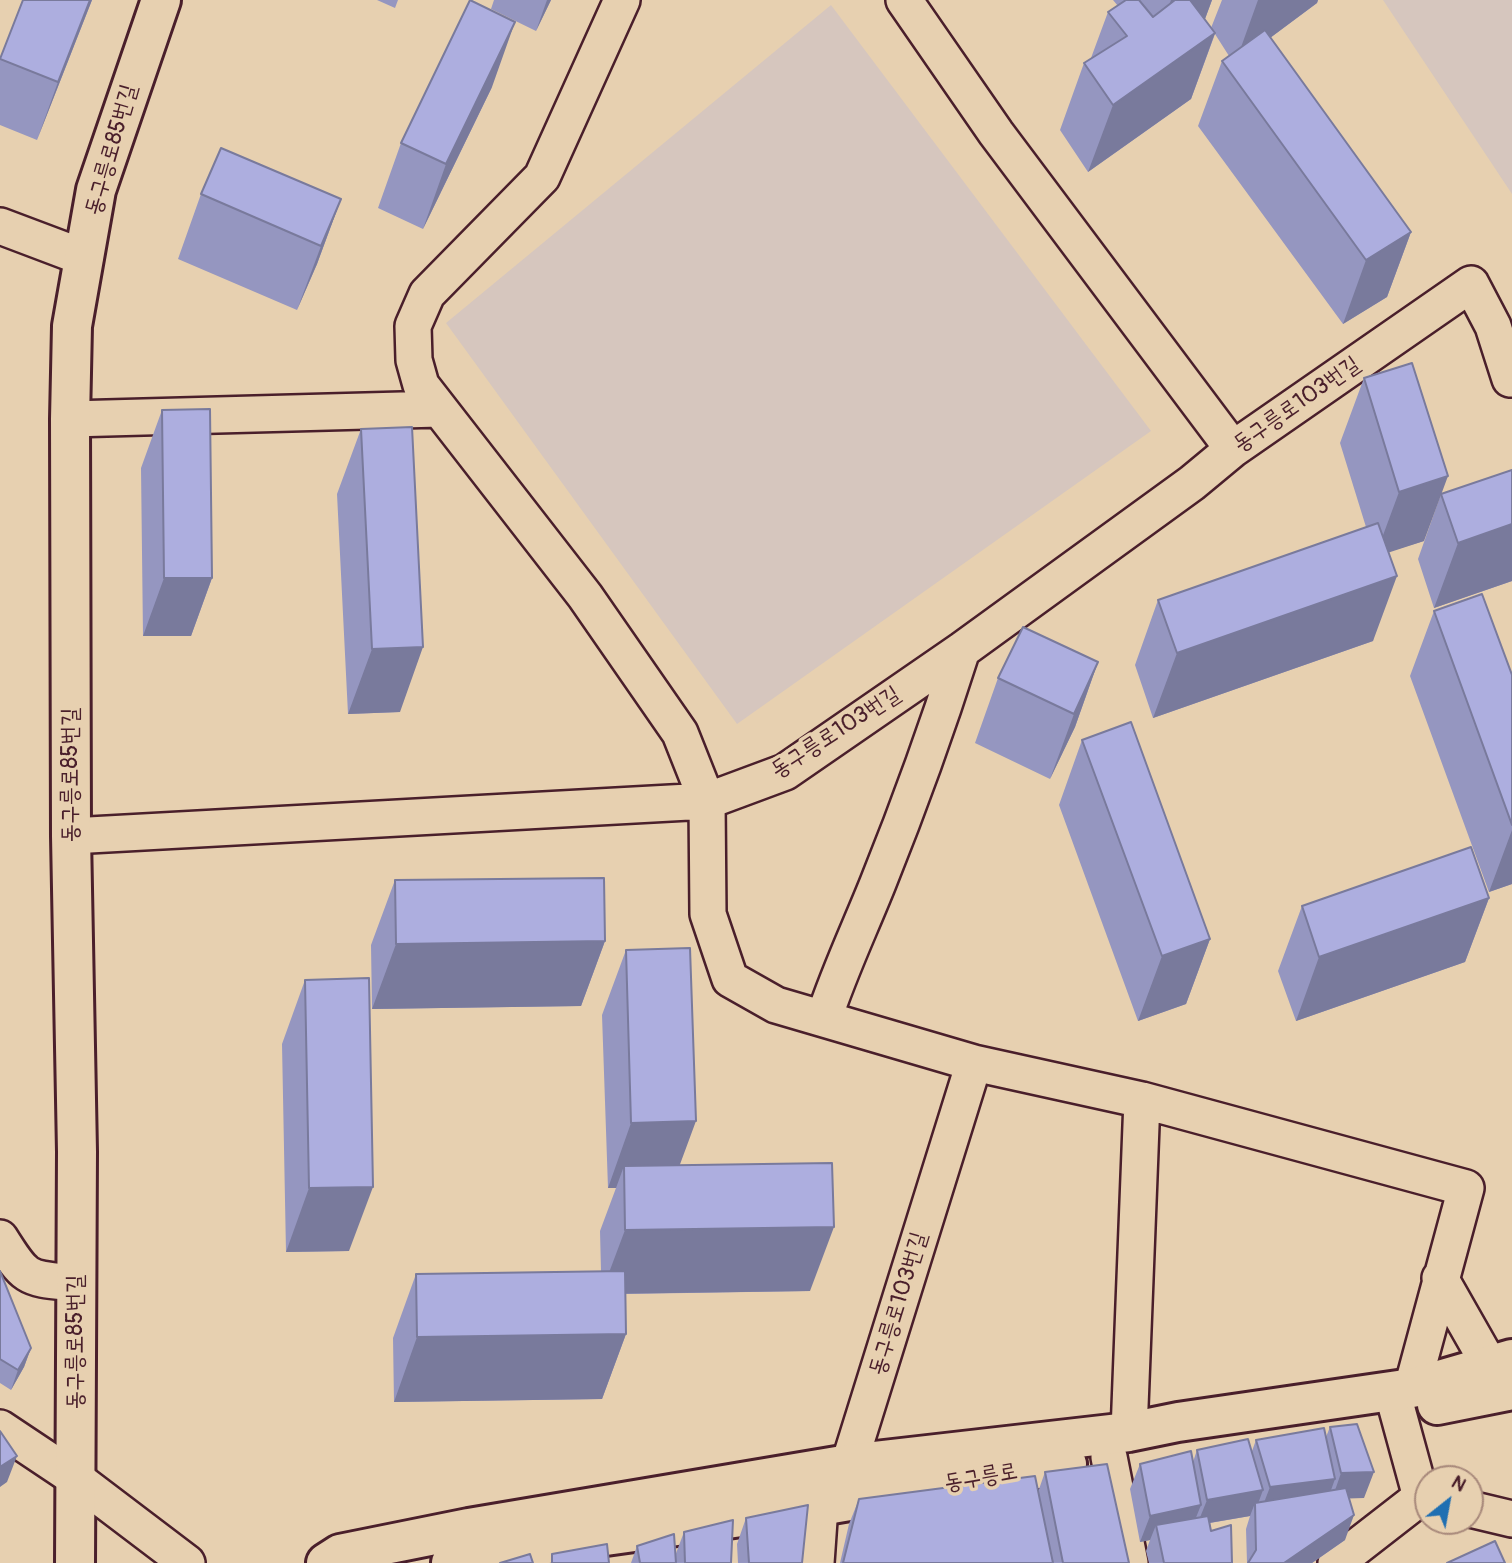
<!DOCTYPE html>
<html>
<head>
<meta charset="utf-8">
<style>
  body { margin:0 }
  #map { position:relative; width:1512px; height:1563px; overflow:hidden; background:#e7d0b0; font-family:Pangolin,sans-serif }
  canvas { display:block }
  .north { position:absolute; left:1414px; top:1465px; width:70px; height:70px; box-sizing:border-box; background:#e7d0b0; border:2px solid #a8897b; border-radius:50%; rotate:31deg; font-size:19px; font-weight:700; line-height:28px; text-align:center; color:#4a1f2b }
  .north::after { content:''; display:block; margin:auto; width:24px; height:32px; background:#1f6fb2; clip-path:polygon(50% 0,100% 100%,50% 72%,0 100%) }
</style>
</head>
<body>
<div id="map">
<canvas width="1512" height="1563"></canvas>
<div class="north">N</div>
</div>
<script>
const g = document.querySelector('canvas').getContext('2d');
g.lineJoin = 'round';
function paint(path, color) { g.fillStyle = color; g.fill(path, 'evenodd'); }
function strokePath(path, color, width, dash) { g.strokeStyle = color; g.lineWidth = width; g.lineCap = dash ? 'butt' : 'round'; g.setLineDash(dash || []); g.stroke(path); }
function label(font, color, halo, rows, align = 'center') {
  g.font = font + ' Pangolin,"Poor Story",sans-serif'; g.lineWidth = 7; g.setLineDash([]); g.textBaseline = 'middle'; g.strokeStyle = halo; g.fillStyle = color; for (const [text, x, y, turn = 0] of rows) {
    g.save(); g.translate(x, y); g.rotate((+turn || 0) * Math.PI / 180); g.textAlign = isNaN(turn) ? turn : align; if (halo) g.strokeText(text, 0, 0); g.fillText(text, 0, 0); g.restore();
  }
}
paint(new Path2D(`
  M1383,0H1512V194Z
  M831,5L1151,431L737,724L446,323Z`), '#d6c6be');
const minor = new Path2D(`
  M904,0L996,133L1233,449
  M0,226L85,258
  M70,419L439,409
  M71,836L707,801L680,733L585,596L421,385L414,360L413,326L427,294L542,177L622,0
  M824,1018C839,972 860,928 878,883C909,806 937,729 962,650
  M974,1063L1142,1100L1466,1188L1412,1388
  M0,1238C27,1281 26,1278 76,1283
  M1440,1278L1490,1366
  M1392,1391L1421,1497
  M0,1428L75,1478L187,1563
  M1129,1432L1142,1100
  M1109,1457L1130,1563
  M849,1464L974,1063L776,1005L730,979L708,914L707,801L785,772L962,650L1192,483L1233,449L1471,284L1493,326L1510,379
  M1470,1509L1512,1519
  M816,1563L820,1506
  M1336,1563L1421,1497`);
const tertiary = new Path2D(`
  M75,1563L77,1152L71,836L70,419L72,326L96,190L161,0`);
const primary = new Path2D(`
  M1437,1405L1512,1390
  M326,1563L340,1554L469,1528L849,1464L1129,1432L1178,1422L1412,1388L1512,1359
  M451,1563L498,1551L820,1506L1067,1464`);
strokePath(minor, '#4a1f2b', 40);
strokePath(tertiary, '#4a1f2b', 44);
strokePath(primary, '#4a1f2b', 44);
strokePath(minor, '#e7d0b0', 35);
strokePath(tertiary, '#e7d0b0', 38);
strokePath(primary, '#e7d0b0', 38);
paint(new Path2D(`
  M23,0H92L37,140L0,125V60Z
  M377,0H398L395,8Z
  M494,0H551L536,31L491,9Z
  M1113,0H1212L1205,19L1211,28L1222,0H1318L1317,3L1270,38L1411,232L1387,297L1343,324L1198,126L1222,61L1229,56L1215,34L1191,99L1088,172L1060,130L1084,63L1091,58L1108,12L1118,6Z
  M492,87L423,229L378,208L401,143Z
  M201,194L341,199L317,264L297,310L178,259Z
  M1364,378L1424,541L1388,552L1373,641L1153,718L1135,665L1158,600L1366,527L1340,443Z
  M162,410L212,578L191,636H143L141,468Z
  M361,429L400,712L348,714L337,494Z
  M1512,470V581L1434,608L1418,559L1441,494Z
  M1434,611L1512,675V884L1489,892L1410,676Z
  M1098,662L1075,727L1050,779L975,743L998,678Z
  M1082,740L1210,939L1186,1004L1138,1021L1059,805Z
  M395,880L605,941L581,1006L372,1009L371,945Z
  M1489,898L1465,962L1296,1021L1278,971L1302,906Z
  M626,950L680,1165L810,1291L625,1294L626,1334L602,1399L394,1402L393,1338L416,1274L601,1271L600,1231L616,1188H608L602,1015Z
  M305,980L349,1251L286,1252L282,1044Z
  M0,1271L31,1348L24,1367L11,1390L0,1383Z
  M1330,1427L1364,1498H1349L1345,1540L1312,1563H1247L1246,1529L1250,1516L1210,1523L1211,1531L1232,1563H1149L1146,1551L1150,1540L1140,1542L1130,1489L1140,1464L1193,1462L1197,1450L1252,1451L1256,1440L1326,1437Z
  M1045,1472L1129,1563H840L849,1524L859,1499L1038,1492Z
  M746,1518L802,1563H738L737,1544Z
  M684,1532L731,1563H631L637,1546L675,1556Z`), '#9596c0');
paint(new Path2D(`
  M90,0H92L37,140L58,82Z
  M547,0H551L536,31Z
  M1171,0H1212L1202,27L1152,51Z
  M1258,0H1318L1317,3L1235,64Z
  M515,22L492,87L423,229L446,164Z
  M1215,33L1191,99L1088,172L1113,105Z
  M341,199L317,264L297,310L321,246Z
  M1411,232L1387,297L1343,324L1366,260Z
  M1448,476L1424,541L1375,557L1399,492Z
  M1512,524V581L1434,608L1458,543Z
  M1397,576L1373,641L1153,718L1177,653Z
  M164,578H212L191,636H143Z
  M423,647L400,712L348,714L372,649Z
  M1098,662L1075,727L1050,779L1074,714Z
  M1512,830V884L1489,892Z
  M1489,898L1465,962L1296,1021L1319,957Z
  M1210,939L1186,1004L1138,1021L1162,956Z
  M605,941L581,1006L372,1009L396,944Z
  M696,1121L672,1186L624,1166L616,1188H608L631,1123Z
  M373,1187L349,1251L286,1252L309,1188Z
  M834,1227L810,1291L601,1294L625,1230Z
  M626,1334L602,1399L394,1402L417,1337Z
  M31,1348L24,1367L11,1390L18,1370Z
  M17,1456L7,1482L0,1487V1467Z
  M1374,1472L1364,1498L1332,1499L1341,1473Z
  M1335,1479L1326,1504L1260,1513L1270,1487Z
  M1263,1490L1255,1512V1503L1250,1516L1197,1525L1207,1500Z
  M1201,1505L1191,1530L1156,1525L1150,1540L1140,1542L1150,1516Z
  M1354,1515L1345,1540L1312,1563H1284Z`), '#797a9c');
const building = new Path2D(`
  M23,0H90L58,82L0,59Z
  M470,0L515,22L446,164L401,143Z
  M1126,0H1139L1153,17L1175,0H1190L1215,33L1113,105L1084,63L1127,36L1108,12Z
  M1265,30L1411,232L1366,260L1222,61Z
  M221,148L341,199L321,246L201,194Z
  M1412,363L1448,476L1399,492L1364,378Z
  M210,409L212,578H164L162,410Z
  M412,427L423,647L372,649L361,429Z
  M1512,470V524L1458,543L1441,494Z
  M1378,523L1397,576L1177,653L1158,600Z
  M1482,594L1512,675V825L1434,611Z
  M1023,627L1098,662L1074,714L998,678Z
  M1131,722L1210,939L1162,956L1082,740Z
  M1471,847L1489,898L1319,957L1302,906Z
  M604,878L605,941L396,944L395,880Z
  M690,948L696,1121L631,1123L626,950Z
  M369,978L373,1187L309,1188L305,980Z
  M832,1163L834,1227L625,1230L624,1166Z
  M0,1271L31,1348L18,1370L0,1359Z
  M625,1271L626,1334L417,1337L416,1274Z
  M1357,1424L1374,1472L1341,1473L1330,1427Z
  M1324,1428L1335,1479L1270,1487L1256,1440Z
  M0,1431L17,1456L0,1467Z
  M1248,1439L1263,1490L1207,1500L1197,1450Z
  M1191,1451L1201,1505L1150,1516L1140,1464Z
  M1107,1464L1129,1563H1063L1045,1472Z
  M1035,1476L1053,1563H843L859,1499Z
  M1346,1488L1354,1515L1284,1563H1248L1256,1550L1255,1503Z
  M808,1505L802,1563H749L746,1518Z
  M1208,1516L1211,1531L1231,1525L1232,1563H1164L1156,1525Z
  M733,1520L731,1563H685L684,1532Z
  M674,1534L676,1563H640L637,1546Z
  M1495,1541L1505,1563H1447Z
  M607,1544L609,1563H552V1554Z
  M530,1554L533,1563H500Z`);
paint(building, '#adaedf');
strokePath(building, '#797a9c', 2);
label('23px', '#4a1f2b', '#e7d0b0', [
  ["동구릉로85번길",112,150,-74],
  ["동구릉로103번길",1297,405,-35],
  ["동구릉로103번길",836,733,-33],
  ["동구릉로85번길",71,775,-90],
  ["동구릉로103번길",899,1304,-73],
  ["동구릉로85번길",76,1342,-90],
  ["동구릉로",981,1478,-10]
]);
</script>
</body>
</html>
